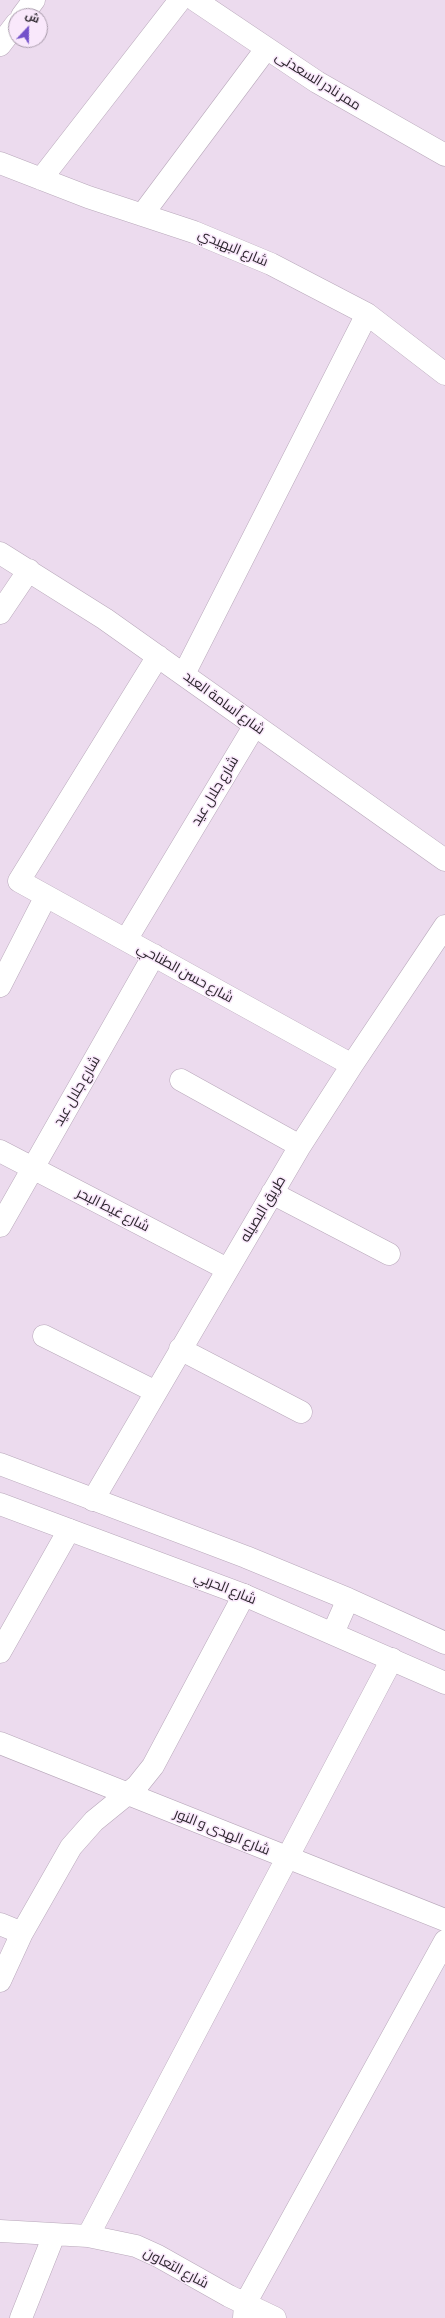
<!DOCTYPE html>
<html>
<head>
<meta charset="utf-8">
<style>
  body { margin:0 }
  #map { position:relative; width:445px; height:2318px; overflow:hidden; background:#ecdbee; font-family:"Alegreya Sans",Cairo,sans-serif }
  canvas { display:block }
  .north { position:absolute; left:8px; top:8px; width:40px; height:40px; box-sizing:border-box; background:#f9e8fb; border:1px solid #a79aa9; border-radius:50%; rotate:22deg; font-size:11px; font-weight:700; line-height:16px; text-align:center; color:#2c262d }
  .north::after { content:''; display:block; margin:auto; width:14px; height:18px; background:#7351ca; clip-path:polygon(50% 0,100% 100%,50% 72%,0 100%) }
</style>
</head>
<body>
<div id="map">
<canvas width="445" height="2318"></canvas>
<div class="north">ش</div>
</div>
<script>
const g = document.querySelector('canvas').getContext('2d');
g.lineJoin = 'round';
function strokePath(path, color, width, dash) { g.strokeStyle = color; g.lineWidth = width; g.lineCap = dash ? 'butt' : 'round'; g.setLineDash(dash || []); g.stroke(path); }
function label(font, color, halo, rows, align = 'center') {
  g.font = font + ' "Alegreya Sans",Cairo,sans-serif'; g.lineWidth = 3; g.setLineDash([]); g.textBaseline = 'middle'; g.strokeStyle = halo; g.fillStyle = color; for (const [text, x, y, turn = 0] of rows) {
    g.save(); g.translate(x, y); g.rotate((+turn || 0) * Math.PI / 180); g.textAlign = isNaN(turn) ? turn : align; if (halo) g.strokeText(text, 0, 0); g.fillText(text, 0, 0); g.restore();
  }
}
const minor = new Path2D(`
  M195,0L317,82L445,155
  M22,16L34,0
  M0,45L16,24
  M0,163L88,197L194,232L271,264L367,314L445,374
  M41,179L180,0
  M142,215L266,49
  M0,553L105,619L445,860
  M0,613L29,570
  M158,656L19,881L352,1065
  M184,674L367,314
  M126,940L255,725
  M0,986L46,896
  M181,1080L300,1146
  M0,1151L227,1269
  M272,1193L389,1254
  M0,1226L154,955
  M44,1336L156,1392
  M180,1349L301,1412
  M93,1500L300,1146L352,1065L445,926
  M0,1652L69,1530
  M0,1743L445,1920
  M0,1924L22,1933
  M0,1981L22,1933L71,1847L94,1821L137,1786L153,1766L244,1595
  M0,2231L88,2236L136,2246L158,2256L229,2296L275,2318
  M88,2236L392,1659
  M21,2318L54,2235
  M244,2318L245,2304L445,1941`);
const tertiary = new Path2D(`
  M0,1464L246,1557L348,1599L445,1643
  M0,1504L244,1595L445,1683
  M333,1633L348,1599`);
strokePath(minor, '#b8a8ba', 23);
strokePath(tertiary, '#b8a8ba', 23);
strokePath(minor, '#fff', 22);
strokePath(tertiary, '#fff', 22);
label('14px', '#2c262d', '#f9e8fb', [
  ["ممر نادر السعدنى",318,81,32],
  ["شارع البهيدي",233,248,23],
  ["شارع أسامة العبد",224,703,36],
  ["شارع جلال عيد",215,791,-59],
  ["شارع حسن الطناحي",185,973,29],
  ["شارع جلال عيد",77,1091,-60],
  ["طريق البصيله",263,1209,-59],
  ["شارع غيط البحر",113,1210,27],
  ["شارع الحربي",225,1588,22],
  ["شارع الهدى و النور",222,1832,22],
  ["شارع التعاون",176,2268,28]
]);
</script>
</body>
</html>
